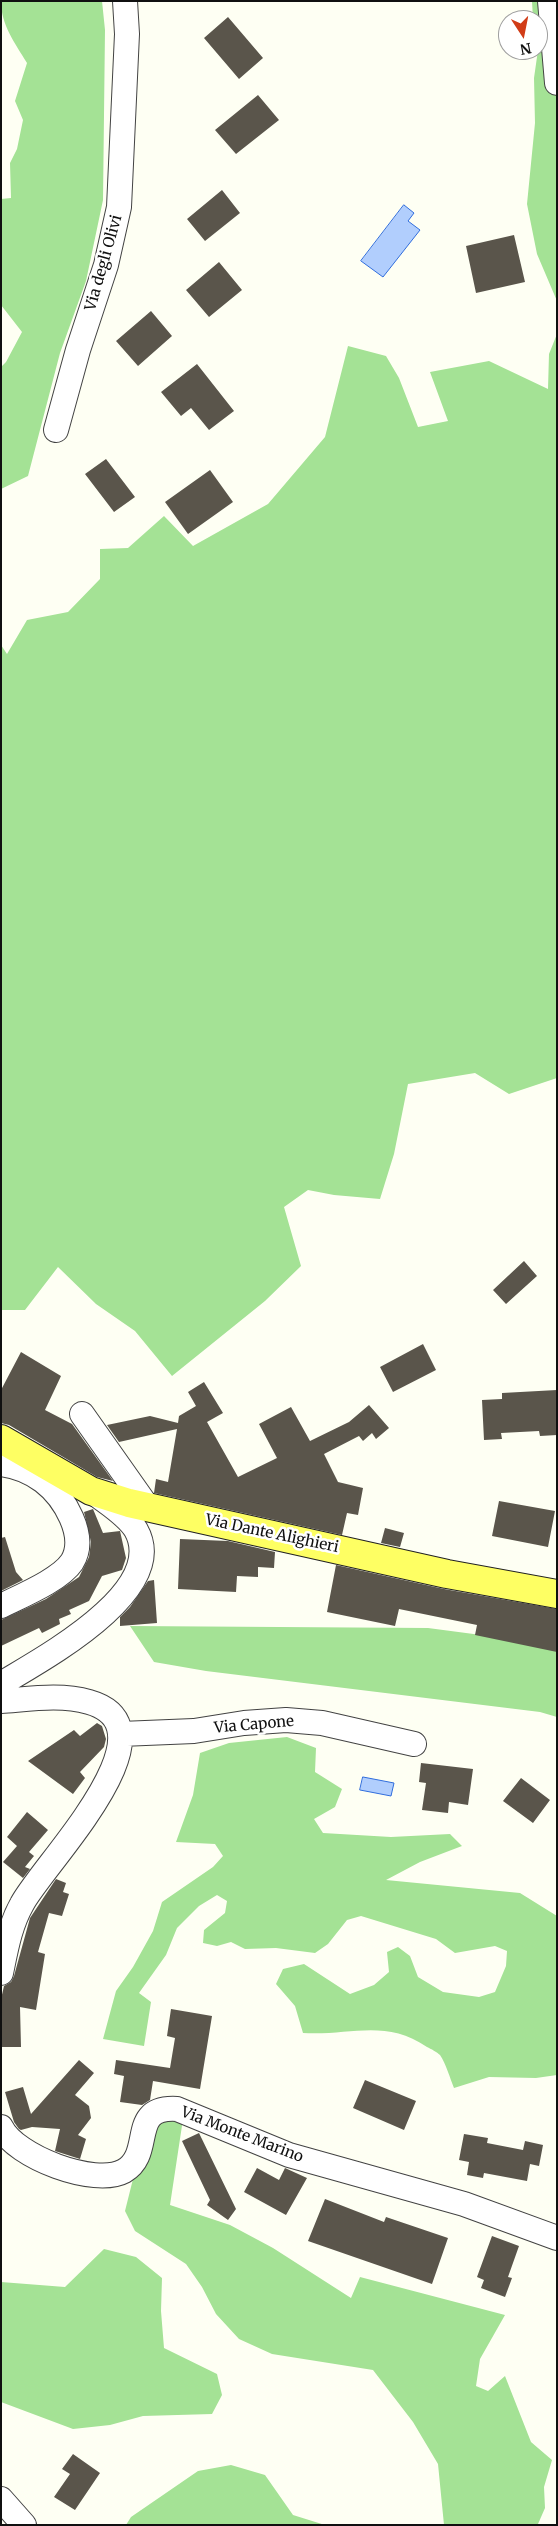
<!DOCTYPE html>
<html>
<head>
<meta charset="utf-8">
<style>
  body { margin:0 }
  #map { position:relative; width:558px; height:2526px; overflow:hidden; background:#fefff3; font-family:Merriweather,serif }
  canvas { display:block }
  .frame { position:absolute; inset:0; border:2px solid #101010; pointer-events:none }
  .north { position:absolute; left:498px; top:10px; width:50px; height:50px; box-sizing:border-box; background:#fff; border:1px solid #9f9f9f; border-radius:50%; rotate:169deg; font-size:14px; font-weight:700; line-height:20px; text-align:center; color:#101010 }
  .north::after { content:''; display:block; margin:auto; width:18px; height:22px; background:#d13c17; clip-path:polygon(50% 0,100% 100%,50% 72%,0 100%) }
</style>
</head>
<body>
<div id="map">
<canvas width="558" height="2526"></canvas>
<div class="frame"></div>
<div class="north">N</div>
</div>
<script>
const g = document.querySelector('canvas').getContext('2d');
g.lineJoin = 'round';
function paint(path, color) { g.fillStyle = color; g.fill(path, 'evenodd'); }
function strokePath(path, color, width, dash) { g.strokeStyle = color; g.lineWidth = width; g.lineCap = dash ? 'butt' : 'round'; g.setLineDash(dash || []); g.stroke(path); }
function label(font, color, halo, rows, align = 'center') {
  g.font = font + ' Merriweather,serif'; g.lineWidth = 5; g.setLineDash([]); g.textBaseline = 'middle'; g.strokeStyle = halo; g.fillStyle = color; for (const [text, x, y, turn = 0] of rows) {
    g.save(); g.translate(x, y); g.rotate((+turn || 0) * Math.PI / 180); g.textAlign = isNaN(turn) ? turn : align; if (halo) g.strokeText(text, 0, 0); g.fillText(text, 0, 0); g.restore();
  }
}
paint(new Path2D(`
  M1,1H102L105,30L103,200L86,281L60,353L28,476L1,489V367L6,362L22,332L1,305V199L11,198L10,163L17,149L23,120L15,101L27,63C15,43 1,25 1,1Z
  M532,1H557V301L537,254L527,204L535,123L534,78L538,50V20H533Z
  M557,334V1078L509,1094L475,1073L408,1084L394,1154L380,1199L334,1195L308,1190L284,1207L301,1266L265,1301L172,1376L135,1331L96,1304L58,1267L25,1310H1V645L7,654L27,620L68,612L100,579V549L128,548L164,516L193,546L268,504L325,437L348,346L386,356L399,378L418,427L448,421L430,372L489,361L548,389L549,354Z
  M130,1626L428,1628L557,1645V1717L540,1712L206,1671L154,1662Z
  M287,1737L316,1748L315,1772L342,1789L335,1807L314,1819L323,1833L391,1837L450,1834L462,1846L420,1862L386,1880L520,1893L557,1916V2075L536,2078L489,2077L454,2088C450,2078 446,2064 440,2055C437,2052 431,2049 427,2047C385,2018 349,2036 303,2033L295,2006L276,1984L283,1969L304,1964L350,1994L374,1985L389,1972L387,1952L398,1947L410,1956L418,1977L443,1992L479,1997L495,1992L506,1966L507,1951L495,1946L455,1953L436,1939L361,1916L347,1920L328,1944L315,1953L276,1948L245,1949L231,1942L217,1946L203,1943L204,1930L225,1913L227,1901L217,1895L199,1906L177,1928L166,1955L139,1993L151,2002L144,2046L103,2039L116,1991L133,1967L153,1931L162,1902L213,1867L223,1856L215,1844L176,1842L193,1795L200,1753L229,1743Z
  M155,2117L183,2119L170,2205L230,2225L273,2248L351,2298L360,2277L505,2315L480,2359L476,2386L488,2391L505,2376L531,2442L552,2460L544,2487L545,2508L538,2524L444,2525L438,2464L413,2422L373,2370L272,2354L239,2339L216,2314L202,2287L186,2264L135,2231L125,2211L136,2167Z
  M104,2249L136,2257L162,2278L161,2311L164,2348L217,2374L222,2395L212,2414L143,2416L110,2425L73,2429L1,2402V2282L65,2287Z
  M231,2465L265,2475L293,2515L325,2525H126L131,2517L198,2471Z`), '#a4e295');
const water = new Path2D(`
  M404,205L414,213L408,221L420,230L383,277L361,261Z
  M363,1777L394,1783L391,1796L360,1790Z`);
paint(water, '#b1cefd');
strokePath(water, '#306ddc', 1);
paint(new Path2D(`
  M228,17L263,58L239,79L204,38Z
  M258,95L279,120L236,154L215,130Z
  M222,190L240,213L205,241L187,219Z
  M514,235L525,282L476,293L466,246Z
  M219,262L242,290L209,317L186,290Z
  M151,311L172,336L138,366L116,341Z
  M197,364L234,411L209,430L191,408L181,416L161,392Z
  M106,459L135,497L114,512L85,474Z
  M210,470L233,502L188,534L165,502Z
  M524,1261L537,1276L506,1304L493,1290Z
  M423,1344L436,1370L393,1392L380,1367Z
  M21,1352L61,1376L45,1410L72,1424L113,1481L97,1477L9,1425L1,1423V1390Z
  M204,1382L223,1413L207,1422L238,1477L277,1458L259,1424L291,1407L310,1441L349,1422L369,1405L389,1428L376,1439L372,1433L363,1441L359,1436L324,1454L338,1482L363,1488L358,1515L347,1513L342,1535L154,1493L156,1479L168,1482L177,1429L119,1442L107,1425L150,1416L178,1423L179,1416L196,1406L188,1392Z
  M557,1390V1435L540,1436L539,1431L501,1433L502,1439L484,1440L482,1400L502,1399V1393Z
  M499,1501L555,1511L548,1547L492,1536Z
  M93,1509L103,1533L120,1531L126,1558L122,1570L102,1576L89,1601L69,1610L71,1614L59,1619L60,1624L42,1633L39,1628L1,1646V1620L46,1599L79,1577L89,1557L91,1542L84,1512Z
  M385,1528L404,1533L400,1547L381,1543Z
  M5,1537L16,1572L23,1580L1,1591V1538Z
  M180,1539L228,1541L275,1552L274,1568L258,1567V1577L237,1576L236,1592L178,1589Z
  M336,1565L444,1589L557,1609V1652L475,1635L477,1625L399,1609L395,1626L327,1612Z
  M154,1580L157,1623L120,1626V1617L130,1607L148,1581Z
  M97,1723L102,1726L106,1739L104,1747L80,1772L85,1778L73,1794L28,1761L74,1730L80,1736Z
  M421,1763L473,1769L468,1805L449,1802L448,1813L422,1810L426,1783L419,1782Z
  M521,1778L550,1800L533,1823L503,1801Z
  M27,1812L48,1830L29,1852L34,1856L25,1867L30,1869L23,1878L3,1862L17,1846L7,1837Z
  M56,1879L66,1883L63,1892L69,1894L62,1916L49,1913L38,1952L45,1954L36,2010L20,2007L21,2047H1V1999L4,1986L11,1982L14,1976L30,1918Z
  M171,2009L212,2016L200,2089L153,2081L150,2100L142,2105L120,2102L124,2076L114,2074L116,2060L170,2068L175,2038L167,2036Z
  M79,2060L94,2073L75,2095L89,2106L91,2118L78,2135L86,2139L80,2159L55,2151L60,2129L32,2127L21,2130L19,2129L14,2122L5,2092L23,2087L31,2114Z
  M365,2080L416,2101L404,2130L353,2108Z
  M199,2133L236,2209L228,2220L207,2205L210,2200L182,2141Z
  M464,2134L488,2138L487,2143L523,2150L525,2141L543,2145L539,2166L530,2164L527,2181L484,2173L483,2178L467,2175L469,2162L459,2160Z
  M257,2168L279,2180L285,2168L307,2178L286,2215L244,2192Z
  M325,2199L384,2222L386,2217L448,2238L432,2284L308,2241Z
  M492,2236L519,2246L508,2277L512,2278L505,2297L481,2288L484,2280L477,2277Z
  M73,2454L100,2473L75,2510L54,2497L70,2474L62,2469Z`), '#5a554b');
const minor = new Path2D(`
  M550,1L557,83
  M56,430L78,350L106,265L119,207L127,34L125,1
  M82,1414L149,1509
  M1,1464C16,1466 31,1472 43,1481C64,1497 88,1536 72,1562C60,1580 21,1596 1,1606
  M1,1684C42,1659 170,1591 136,1530C128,1516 110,1505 97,1495
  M1,1701C30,1699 61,1694 89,1702C181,1728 42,1865 22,1904C10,1925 6,1949 1,1973
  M121,1734L194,1731L244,1723L286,1720L322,1723L414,1744
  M1,2127C15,2157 95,2187 124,2171C155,2153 127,2106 177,2109L289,2155L464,2204L557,2238
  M1,2499L24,2525`);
const major = new Path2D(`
  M1,1439L91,1491L129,1503L447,1574L557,1594`);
strokePath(minor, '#434343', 26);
strokePath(major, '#212121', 30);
strokePath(minor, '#fff', 24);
strokePath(major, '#feff63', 28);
label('15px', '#101010', '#fff', [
  ["Via degli Olivi",104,263,-74],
  ["Via Dante Alighieri",272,1534,12],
  ["Via Capone",254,1725,-5],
  ["Via Monte Marino",242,2135,21]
]);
</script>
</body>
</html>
